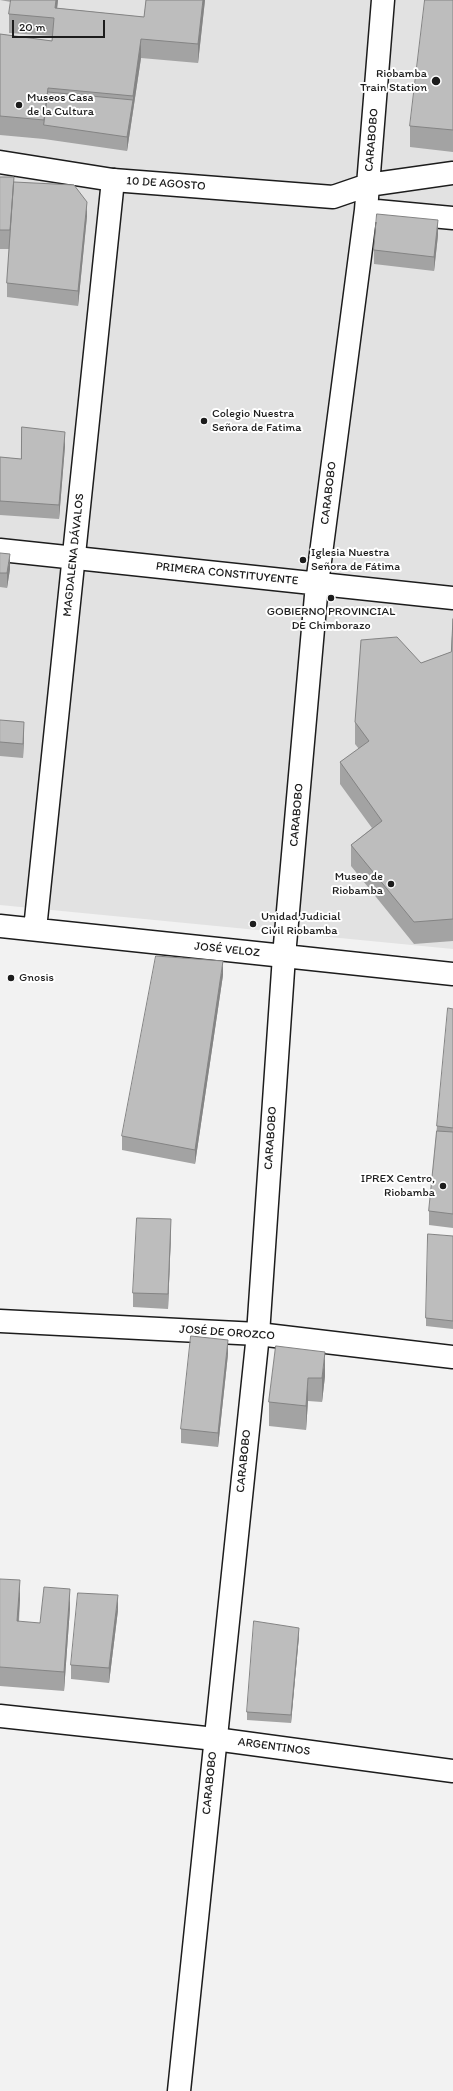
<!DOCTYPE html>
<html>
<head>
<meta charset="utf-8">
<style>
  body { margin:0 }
  #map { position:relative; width:453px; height:2091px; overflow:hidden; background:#f2f2f2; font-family:Itim,sans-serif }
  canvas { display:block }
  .scale { position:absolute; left:12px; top:20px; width:93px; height:18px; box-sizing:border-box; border:2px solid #1c1c1c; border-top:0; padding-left:5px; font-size:12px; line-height:14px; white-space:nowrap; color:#1c1c1c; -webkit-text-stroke:3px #fff; paint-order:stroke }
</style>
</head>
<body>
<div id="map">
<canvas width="453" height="2091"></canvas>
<div class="scale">20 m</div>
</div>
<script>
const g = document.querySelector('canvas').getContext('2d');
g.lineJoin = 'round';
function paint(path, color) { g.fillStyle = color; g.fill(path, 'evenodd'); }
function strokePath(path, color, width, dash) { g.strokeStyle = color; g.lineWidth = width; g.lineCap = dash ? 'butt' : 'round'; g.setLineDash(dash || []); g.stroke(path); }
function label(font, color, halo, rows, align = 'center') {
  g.font = font + ' Itim,sans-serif'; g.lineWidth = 4; g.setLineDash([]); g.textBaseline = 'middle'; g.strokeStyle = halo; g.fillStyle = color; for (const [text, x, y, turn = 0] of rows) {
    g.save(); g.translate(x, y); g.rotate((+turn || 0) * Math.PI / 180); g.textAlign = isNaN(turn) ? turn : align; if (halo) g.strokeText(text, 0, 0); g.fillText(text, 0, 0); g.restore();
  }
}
paint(new Path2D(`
  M0,0H453V949L0,905Z`), '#e2e2e2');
const street = new Path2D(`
  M0,926L284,956
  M35,929L113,180
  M0,1321L258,1334L453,1357
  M0,1716L215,1739L453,1771`);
const secondary = new Path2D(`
  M0,162L113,180L333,197L368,185L453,173
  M366,210L453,218
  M0,550L453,598
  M284,956L453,974
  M179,2091L258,1334L284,956L317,584L366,210L383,0`);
strokePath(street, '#1c1c1c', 25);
strokePath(secondary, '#1c1c1c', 25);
strokePath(street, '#fff', 22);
strokePath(secondary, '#fff', 22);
paint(new Path2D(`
  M0,0H58L57,8L144,17L146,0H205L198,63L141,58L127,151L44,139L0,135V34L52,41L53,36L9,33V14L11,2Z
  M453,0V152L410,147V126Z
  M0,177L14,182L87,216L78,306L7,297V283L9,249H0Z
  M438,235L434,271L374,264V250Z
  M65,446L59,519L0,515V457L21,459Z
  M0,553L10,569L7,588L0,587Z
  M453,619V941L414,944L351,866V845L372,828L340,784V762L359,749L355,744V722L421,663L451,652Z
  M0,720L24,736L23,758L0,756Z
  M223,975L195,1164L122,1150V1136Z
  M453,1009V1228L429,1225V1211L437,1126Z
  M171,1233L168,1309L133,1307V1293Z
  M453,1236V1329L426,1326V1318Z
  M276,1346L325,1376L322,1402L308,1401L306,1430L269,1426V1402Z
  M228,1354L218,1447L181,1443V1429Z
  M0,1579L20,1599L19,1622L40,1623L70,1608L64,1691L0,1686Z
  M118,1610L109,1683L71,1679V1665Z
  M299,1636L291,1723L247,1720V1712Z`), '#a3a3a3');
paint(new Path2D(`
  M56,0H58L55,27V8Z
  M203,0H205L198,63V44Z
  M141,39V58L127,151V137L133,100V96Z
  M87,202V216L78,306V291Z
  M438,220V235L434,271V257Z
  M65,432V446L59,519V505Z
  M10,554V569L7,588V573Z
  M24,722V736L23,758V744Z
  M223,961V975L195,1164V1150Z
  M171,1219V1233L168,1309V1294Z
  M228,1340V1354L218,1447V1433Z
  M325,1352V1376L322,1402V1378Z
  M308,1378V1401L306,1430V1406Z
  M20,1580V1599L17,1640V1621Z
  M70,1589V1608L64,1691V1672Z
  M118,1595V1610L109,1683V1668Z
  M299,1628V1636L291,1723V1715Z`), '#848484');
const building = new Path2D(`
  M11,0H56L55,8L144,17L146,0H203L198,44L141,39L133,96L48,88L44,120L0,116V34L52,41L54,18L9,14Z
  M425,0H453V130L410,126Z
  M48,92L133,100L127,137L44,125Z
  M0,177H14L10,230H0Z
  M14,182L74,185L87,202L78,291L7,283Z
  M377,214L438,220L434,257L374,250Z
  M22,427L65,432L59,505L0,501V457L21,459Z
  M0,553L10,554L7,573H0Z
  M453,619V919L414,922L351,845L382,821L340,762L369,741L355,722L361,640L397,637L421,663L451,652Z
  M0,720L24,722L23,744L0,742Z
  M156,956L223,961L195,1150L122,1136Z
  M448,1008L453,1009V1128L437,1126Z
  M437,1131L453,1132V1214L429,1211Z
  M137,1218L171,1219L168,1294L133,1293Z
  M428,1234L453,1236V1321L426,1318Z
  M191,1336L228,1340L218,1433L181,1429Z
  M276,1346L325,1352L322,1378H308L306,1406L269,1402Z
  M0,1579L20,1580L17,1621L40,1623L44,1587L70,1589L64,1672L0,1667Z
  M78,1593L118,1595L109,1668L71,1665Z
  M254,1621L299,1628L291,1715L247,1712Z`);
paint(building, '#bdbdbd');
strokePath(building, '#848484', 1);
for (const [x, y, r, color] of [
  [436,81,5,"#1c1c1c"],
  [19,105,4,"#1c1c1c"],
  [204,421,4,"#1c1c1c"],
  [303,560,4,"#1c1c1c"],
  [331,598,4,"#1c1c1c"],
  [391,884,4,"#1c1c1c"],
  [253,924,4,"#1c1c1c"],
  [11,978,4,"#1c1c1c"],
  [443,1186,4,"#1c1c1c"]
]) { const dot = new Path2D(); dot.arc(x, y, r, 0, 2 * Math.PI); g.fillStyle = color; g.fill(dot); strokePath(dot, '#fff', 1.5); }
label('12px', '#1c1c1c', '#fff', [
  ["Riobamba",427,74,"right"],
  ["Train Station",427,88,"right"],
  ["Museos Casa",27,98],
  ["de la Cultura",27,112],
  ["Colegio Nuestra",212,414],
  ["Señora de Fatima",212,428],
  ["Iglesia Nuestra",311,553],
  ["Señora de Fátima",311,567],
  ["GOBIERNO PROVINCIAL",331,612,"center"],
  ["DE Chimborazo",331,626,"center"],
  ["Museo de",383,877,"right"],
  ["Riobamba",383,891,"right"],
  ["Unidad Judicial",261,917],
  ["Civil Riobamba",261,931],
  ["Gnosis",19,978],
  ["IPREX Centro,",435,1179,"right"],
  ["Riobamba",435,1193,"right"]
], 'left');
label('12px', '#1c1c1c', '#fff', [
  ["CARABOBO",372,140,-85],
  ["10 DE AGOSTO",166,184,4],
  ["CARABOBO",329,493,-83],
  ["MAGDALENA DÁVALOS",74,555,-84],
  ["PRIMERA CONSTITUYENTE",227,574,6],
  ["CARABOBO",297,815,-85],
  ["JOSÉ VELOZ",227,950,6],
  ["CARABOBO",271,1138,-86],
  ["JOSÉ DE OROZCO",227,1333,4],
  ["CARABOBO",244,1461,-84],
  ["ARGENTINOS",274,1747,8],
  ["CARABOBO",210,1783,-84]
]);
</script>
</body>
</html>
